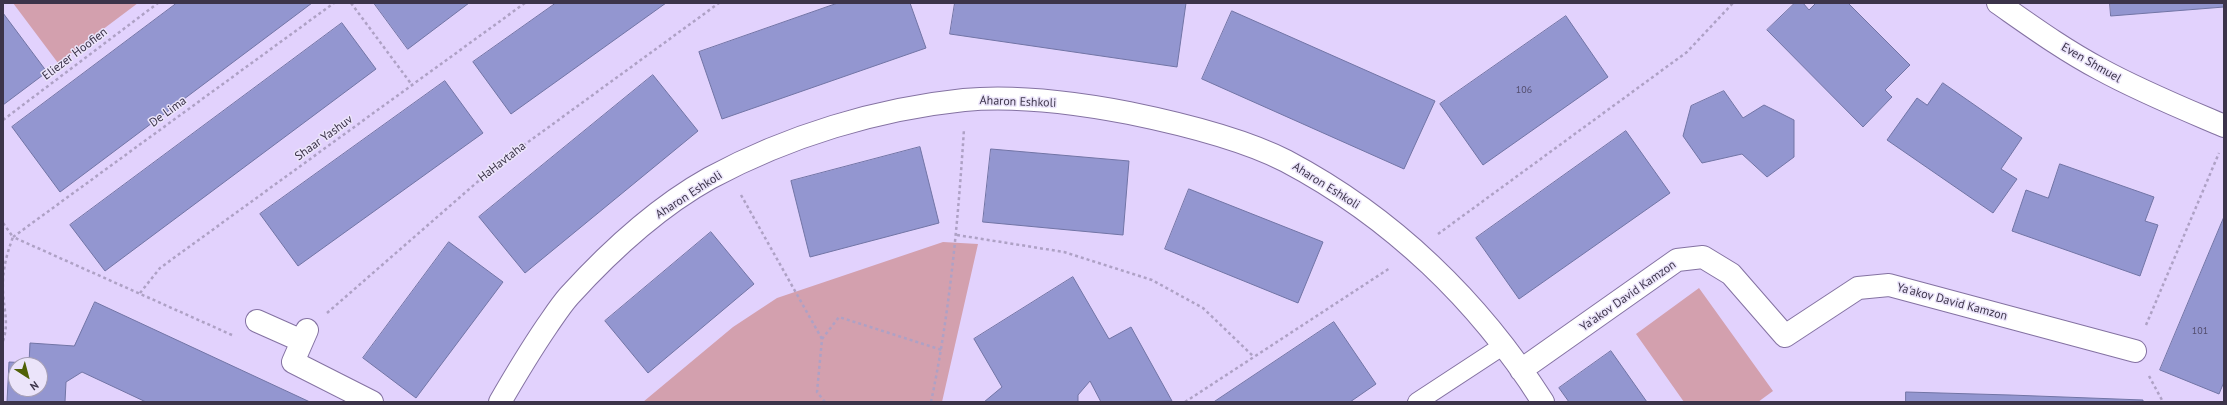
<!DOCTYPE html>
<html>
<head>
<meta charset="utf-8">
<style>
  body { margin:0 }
  #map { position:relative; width:2227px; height:405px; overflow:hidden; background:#e2d2fd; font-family:"PT Sans",sans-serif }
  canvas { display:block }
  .frame { position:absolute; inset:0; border:4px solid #3c344a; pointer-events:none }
  .north { position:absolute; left:8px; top:357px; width:40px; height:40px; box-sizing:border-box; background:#ebe4fa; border:1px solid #a59eb4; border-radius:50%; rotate:144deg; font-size:11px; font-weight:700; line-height:16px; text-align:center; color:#3c344a }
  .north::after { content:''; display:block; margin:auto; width:14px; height:18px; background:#506107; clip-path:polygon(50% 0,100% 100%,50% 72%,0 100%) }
</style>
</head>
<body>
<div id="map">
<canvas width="2227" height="405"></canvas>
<div class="frame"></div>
<div class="north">N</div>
</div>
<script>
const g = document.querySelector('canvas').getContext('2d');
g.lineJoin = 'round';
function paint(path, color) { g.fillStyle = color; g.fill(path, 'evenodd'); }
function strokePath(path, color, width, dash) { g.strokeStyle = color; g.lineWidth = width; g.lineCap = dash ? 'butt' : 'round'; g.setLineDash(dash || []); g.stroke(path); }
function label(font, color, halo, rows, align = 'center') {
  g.font = font + ' "PT Sans",sans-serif'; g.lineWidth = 3; g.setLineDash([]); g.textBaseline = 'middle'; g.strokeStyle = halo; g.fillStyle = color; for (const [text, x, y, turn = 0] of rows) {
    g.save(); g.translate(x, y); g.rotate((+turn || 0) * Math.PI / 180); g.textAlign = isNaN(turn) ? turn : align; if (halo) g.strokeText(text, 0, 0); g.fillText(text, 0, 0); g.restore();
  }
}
paint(new Path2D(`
  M13,3H138L58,63Z
  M943,242L978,244L942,402H643L733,327L777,298Z
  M1699,288L1773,391L1758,402H1684L1636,334Z`), '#d3a0ae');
const building = new Path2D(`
  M177,3H312L60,192L12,127Z
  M374,3H469L408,49Z
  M556,3H666L511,114L473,62Z
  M838,3H910L926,48L722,119L699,52Z
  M955,3H1186L1177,67L950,34Z
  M1795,3H1803L1809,10L1816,3H1848L1910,65L1885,90L1892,97L1863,127L1767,30Z
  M2110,3H2224V7L2111,16Z
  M1232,11L1435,101L1404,169L1202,79Z
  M3,13L47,72L3,105Z
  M1566,16L1608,77L1483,165L1440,104Z
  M342,23L376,69L105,271L70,225Z
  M653,75L698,131L525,273L479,217Z
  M445,81L483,133L298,266L260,214Z
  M1943,83L2022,138L2001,169L2017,179L1993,213L1887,140L1917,98L1927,105Z
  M1724,91L1743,118L1764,105L1794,120V157L1767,177L1742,154L1702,163L1683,136L1691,106Z
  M1626,131L1670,193L1519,299L1476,238Z
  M920,147L939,223L810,257L791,181Z
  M991,149L1129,161L1123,235L983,222Z
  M2060,164L2154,197L2145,221L2158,225L2140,276L2012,231L2026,190L2048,198Z
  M1189,189L1323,242L1298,303L1165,249Z
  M2224,217V382L2219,394L2160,370Z
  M711,232L754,284L648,373L605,321Z
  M449,242L503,282L416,398L363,358Z
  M1073,277L1109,339L1131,327L1172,401L1101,402L1090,381L1078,395V402H984L1002,387L974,339Z
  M95,302L310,402H146L82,372L66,382L65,402H7L9,362L29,363L30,343L74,346ZM16,365H40V389H16Z
  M1334,322L1376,384L1350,402H1214Z
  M1611,351L1647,402H1569L1559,388Z
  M1906,392L2010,395L2143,400V402H1906Z`);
paint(building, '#9396d0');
strokePath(building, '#7174a5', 1);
const service = new Path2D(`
  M1417,402L1504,345`);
const minor = new Path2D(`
  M1998,3C2031,26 2064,50 2100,69C2140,91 2182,108 2224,126
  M257,321L302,341
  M307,330L293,362L372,402
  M1521,370L1677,260L1703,257L1731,274L1785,336L1858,288L1889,285L2135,351
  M500,402C515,376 530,351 547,326C554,316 561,305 569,296C609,252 658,207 710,178C788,136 877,109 964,100C1017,95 1077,103 1129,113C1178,123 1241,138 1286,161C1392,217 1479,301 1543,402`);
strokePath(service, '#8472a2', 20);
strokePath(minor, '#8472a2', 24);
strokePath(new Path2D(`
  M351,3L412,85
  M3,120L158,3
  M741,195L822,339
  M3,223L13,237C6,256 2,272 3,292C4,311 9,323 3,341
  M1438,234L1687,52L1733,3
  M957,235L1064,252L1152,280L1203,308L1254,357
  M140,293L160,268L525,3
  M327,313L498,164L719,3
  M2146,325L2219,153
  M232,335L13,237L334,3
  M2149,376L2163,402
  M825,402L817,392L822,339L839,317L942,350
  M931,402C950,312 958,221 964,129
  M1185,402L1390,268`), '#aea1c5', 2.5, [3, 3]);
strokePath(service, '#fff', 18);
strokePath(minor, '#fff', 22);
label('10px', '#524c6c', null, [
  ["106",1524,90],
  ["101",2200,331]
]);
label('12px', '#3c344a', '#ebe4fa', [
  ["Eliezer Hoofien",75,54,-37],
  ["Even Shmuel",2091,63,30],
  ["Aharon Eshkoli",1018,102,2],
  ["De Lima",168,112,-36],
  ["Shaar Yashuv",324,138,-36],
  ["HaHavtaha",502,162,-38],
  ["Aharon Eshkoli",1326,186,32],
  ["Aharon Eshkoli",689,195,-33],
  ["Ya'akov David Kamzon",1628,296,-35],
  ["Ya'akov David Kamzon",1952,302,15]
]);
</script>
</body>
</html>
